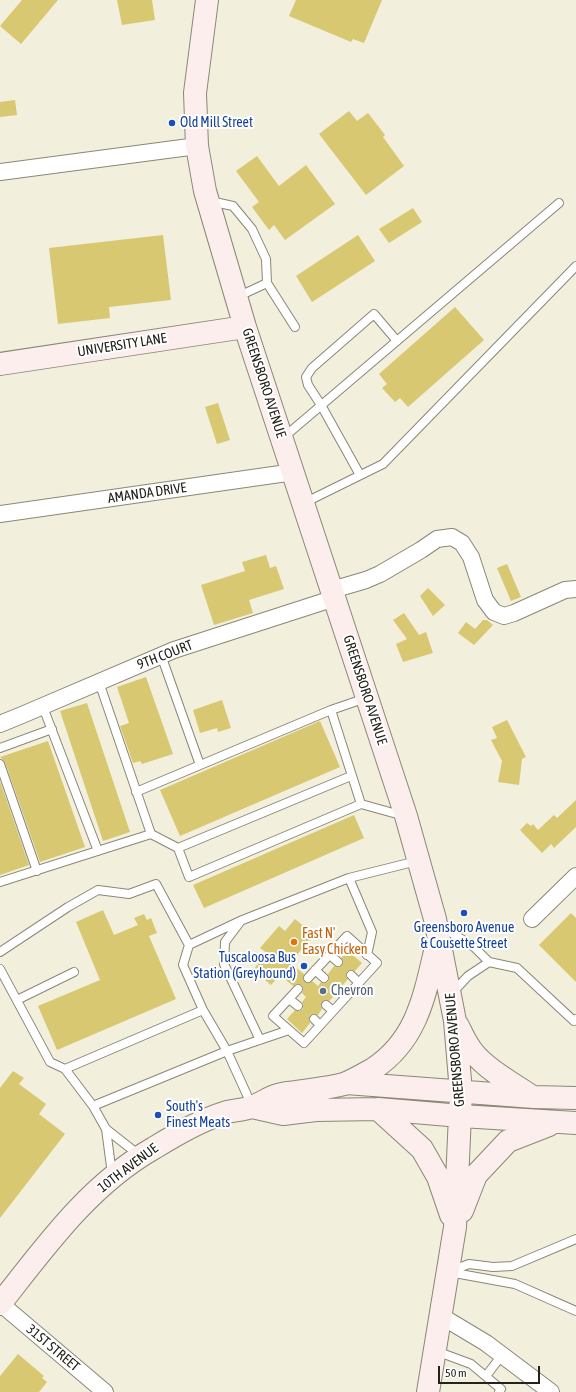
<!DOCTYPE html>
<html>
<head>
<meta charset="utf-8">
<style>
  body { margin:0 }
  #map { position:relative; width:576px; height:1392px; overflow:hidden; background:#f2efdc; font-family:"Asap Condensed",sans-serif }
  canvas { display:block }
  .scale { position:absolute; left:438px; top:1366px; width:102px; height:18px; box-sizing:border-box; border:2px solid #23221b; border-top:0; padding-left:5px; font-size:12px; line-height:14px; white-space:nowrap; color:#23221b; -webkit-text-stroke:3px #fff; paint-order:stroke }
</style>
</head>
<body>
<div id="map">
<canvas width="576" height="1392"></canvas>
<div class="scale">50 m</div>
</div>
<script>
const g = document.querySelector('canvas').getContext('2d');
g.lineJoin = 'round';
function paint(path, color) { g.fillStyle = color; g.fill(path, 'evenodd'); }
function strokePath(path, color, width, dash) { g.strokeStyle = color; g.lineWidth = width; g.lineCap = dash ? 'butt' : 'round'; g.setLineDash(dash || []); g.stroke(path); }
function label(font, color, halo, rows, align = 'center') {
  g.font = font + ' "Asap Condensed",sans-serif'; g.lineWidth = 4; g.setLineDash([]); g.textBaseline = 'middle'; g.strokeStyle = halo; g.fillStyle = color; for (const [text, x, y, turn = 0] of rows) {
    g.save(); g.translate(x, y); g.rotate((+turn || 0) * Math.PI / 180); g.textAlign = isNaN(turn) ? turn : align; if (halo) g.strokeText(text, 0, 0); g.fillText(text, 0, 0); g.restore();
  }
}
paint(new Path2D(`
  M22,0H58L21,44L0,26Z
  M117,0H152L155,20L122,25Z
  M296,0H382L364,43L353,39L351,42L289,16Z
  M15,100L17,115L0,117V102Z
  M349,111L357,121L368,113L385,135L383,137L404,166L366,195L319,134Z
  M257,156L279,186L306,165L335,204L285,240L274,225L269,230L252,207L259,202L236,171Z
  M413,208L422,222L389,243L379,229Z
  M163,235L171,300L109,307L110,318L58,324L49,248Z
  M358,235L375,261L312,302L296,276Z
  M455,307L484,340L408,407L400,398L395,402L382,388L387,384L379,374Z
  M218,403L230,440L217,444L205,407Z
  M266,555L270,568L276,566L284,589L249,600L253,613L214,625L201,585L245,571L242,562Z
  M507,564L521,597L511,601L497,568Z
  M428,588L445,605L433,616L420,596Z
  M404,613L419,635L426,632L433,653L403,662L396,644L407,639L393,620Z
  M483,620H487L493,625L474,645L458,633L466,622L475,629Z
  M146,677L173,754L142,764L140,761L133,763L120,726L129,723L117,687Z
  M222,700L231,728L218,732L217,728L200,733L193,710Z
  M87,703L130,832L103,841L60,711Z
  M507,720L526,757L522,759L519,785L498,782L502,761L491,740L497,738L492,727Z
  M320,721L340,767L180,836L160,790Z
  M48,741L85,847L40,862L5,762L0,757Z
  M0,781L29,865L0,875Z
  M576,800V827L554,848L551,844L542,853L520,830L527,823L531,826L533,824L538,830L554,815L557,818Z
  M354,815L364,838L204,908L193,885Z
  M103,910L114,935L138,925L134,918L144,914L147,920L151,918L157,933L149,936L176,999L57,1050L38,1006L100,980L76,922Z
  M571,913L576,918V982L539,945Z
  M295,919L314,935L290,963L304,974L303,979L305,982L309,983L312,981L318,986L321,982L323,983L328,982L329,979L328,974L334,966L339,967L342,965L343,961L341,958L348,951L362,963L355,971L350,970L347,971L346,976L348,979L342,986L337,985L334,987L333,991L335,995L329,1001L325,1000L322,1002L321,1006L322,1009L318,1015L313,1014L310,1015L309,1020L310,1023L302,1033L287,1019L295,1010L300,1011L303,1009V1006L302,1002L306,997L302,993L303,990L302,985L297,984L293,986L280,975L271,985L253,970L267,953L260,948L279,926L285,931Z
  M13,1071L24,1078L19,1084L46,1104L39,1114L65,1134L0,1218V1088Z
  M18,1354L44,1376L42,1378L47,1382L39,1392H0V1376Z`), '#d8c871');
const lane = new Path2D(`
  M210,201L233,206L252,229L266,259L267,283L295,327
  M237,297L267,283
  M284,437L559,203
  M360,475L321,405L308,385L306,377L312,368L374,314L397,341
  M304,503L383,464L576,266
  M161,655L200,765
  M99,682L151,834
  M43,707L98,851
  M0,748L52,729
  M0,764L37,871
  M351,776L178,848L189,877L361,804L404,816
  M136,792L331,710
  M361,804L331,710L366,698
  M349,878L372,932L367,955
  M0,882L151,834L178,848
  M240,922L225,942L224,964L260,1040
  M439,925L474,947L489,962L517,968L574,1021L576,1019
  M189,945L240,921L349,878L417,861
  M0,952L68,907L98,890L129,894L156,884L189,945L183,965L203,1010L227,1051L252,1106
  M330,955L338,962
  M0,969L50,1062L65,1069
  M315,970L324,978
  M351,975L359,983
  M298,989L273,1016L304,1043L377,963L347,936L308,978
  M338,990L346,997
  M453,992L468,976L489,962
  M289,999L298,1006
  M17,1000L74,972
  M326,1005L333,1011
  M314,1019L320,1025
  M93,1106L227,1051L289,1030
  M106,1129L112,1174
  M139,1155L106,1129L93,1106L65,1069L203,1010
  M450,1271L469,1264L493,1267L512,1266L576,1239
  M449,1272L515,1284L576,1311
  M436,1351L471,1364L501,1389L499,1392
  M486,1376L502,1355`);
const street = new Path2D(`
  M0,172L197,146
  M0,514L294,472
  M332,590L366,580L380,574L421,550L437,539L452,537L462,543L471,557L485,600L494,612L504,616L514,613L565,590L576,589
  M0,724L22,715L174,650L335,598
  M532,919L576,876
  M0,1303L105,1392
  M441,1316L486,1343L551,1392`);
const secondary = new Path2D(`
  M207,0L195,93L197,146L205,191L245,327L406,816L435,919L455,1021L461,1092L455,1227L428,1392
  M0,364L245,327
  M458,1026C461,1032 464,1039 468,1045C481,1067 511,1082 531,1096
  M346,1083L534,1097L576,1098
  M252,1107L283,1114L316,1110L378,1109L461,1116L576,1123
  M378,1109L422,1149L438,1177L451,1215
  M462,1211L476,1175L508,1141L549,1125
  M0,1304C45,1247 89,1185 154,1148C177,1134 201,1120 227,1112C236,1110 245,1110 254,1106C262,1103 270,1097 278,1095C284,1093 290,1093 296,1092C312,1090 328,1088 344,1084C354,1080 364,1074 373,1069C419,1039 425,992 437,943`);
strokePath(lane, '#8a8776', 10);
strokePath(street, '#8a8776', 18);
strokePath(secondary, '#8a8776', 24);
strokePath(lane, '#fff', 8);
strokePath(street, '#fff', 16);
strokePath(secondary, '#fbeeec', 22);
for (const [x, y, r, color] of [
  [172,123,4,"#1a4fb4"],
  [464,913,4,"#1a4fb4"],
  [294,942,4,"#e8710a"],
  [304,966,4,"#1a4fb4"],
  [323,991,4,"#5c6f8a"],
  [158,1115,4,"#1a4fb4"]
]) { const dot = new Path2D(); dot.arc(x, y, r, 0, 2 * Math.PI); g.fillStyle = color; g.fill(dot); strokePath(dot, '#fff', 1.5); }
label('14px', '#164399', '#fff', [
  ["Old Mill Street",180,123],
  ["Greensboro Avenue",464,928,"center"],
  ["& Cousette Street",464,944,"center"],
  ["Tuscaloosa Bus",296,958,"right"],
  ["Station (Greyhound)",296,974,"right"],
  ["South's",166,1107],
  ["Finest Meats",166,1123]
], 'left');
label('14px', '#23221b', '#fff', [
  ["UNIVERSITY LANE",122,345,-9],
  ["GREENSBORO AVENUE",264,383,72],
  ["AMANDA DRIVE",147,493,-8],
  ["9TH COURT",165,655,-21],
  ["GREENSBORO AVENUE",365,690,72],
  ["GREENSBORO AVENUE",455,1050,-95],
  ["10TH AVENUE",128,1168,-37],
  ["31ST STREET",53,1348,40]
]);
label('14px', '#c56008', '#fff', [
  ["Fast N'",302,934],
  ["Easy Chicken",302,950]
], 'left');
label('14px', '#4e5e75', '#fff', [
  ["Chevron",331,991]
], 'left');
</script>
</body>
</html>
